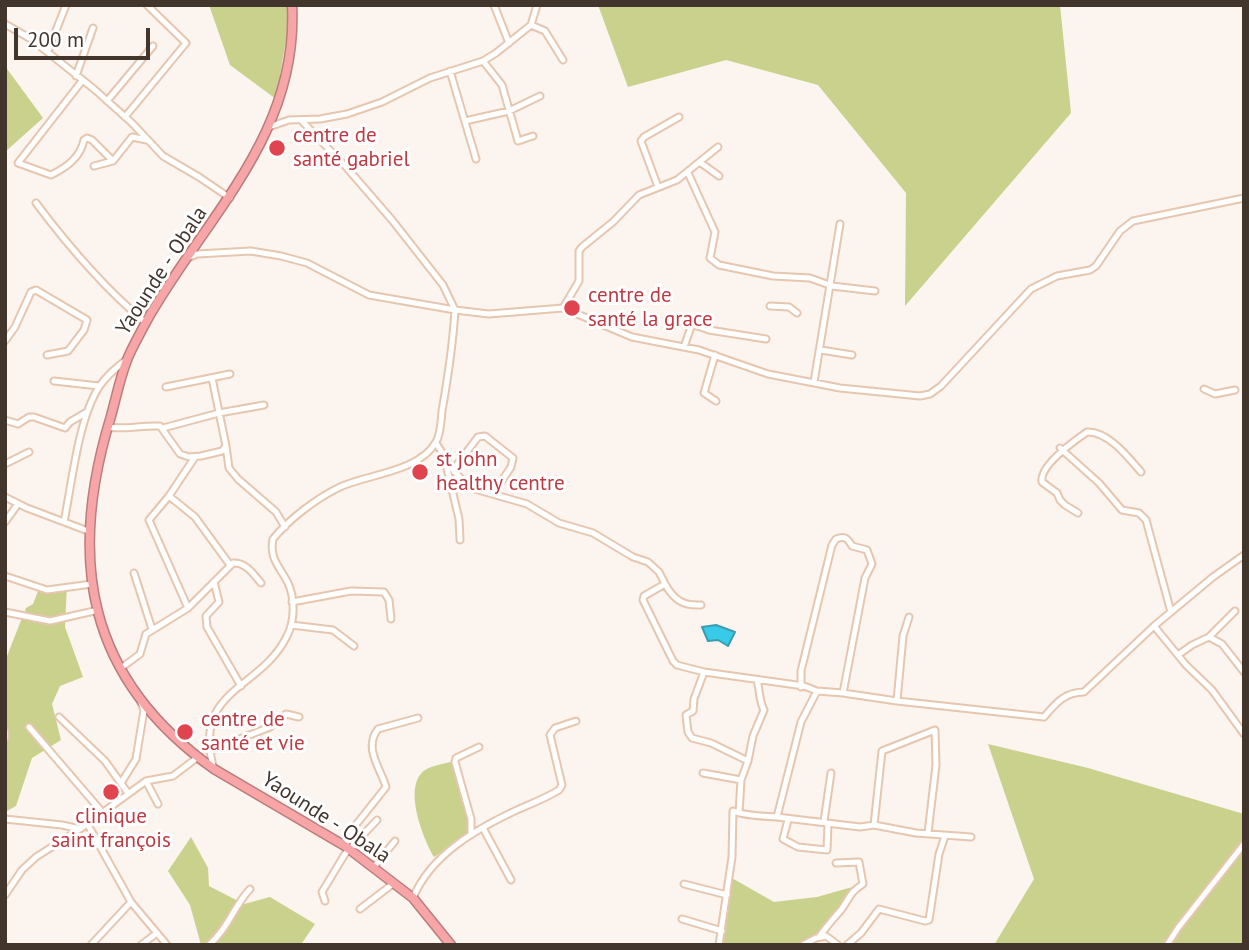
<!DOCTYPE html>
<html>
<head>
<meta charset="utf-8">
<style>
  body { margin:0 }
  #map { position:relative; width:1249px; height:950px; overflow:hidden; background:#fbf4ef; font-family:"PT Sans",sans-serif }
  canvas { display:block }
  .frame { position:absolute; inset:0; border:7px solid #42352c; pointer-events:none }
  .scale { position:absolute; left:14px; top:28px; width:136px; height:32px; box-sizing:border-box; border:4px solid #42352c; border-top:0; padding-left:9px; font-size:21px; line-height:24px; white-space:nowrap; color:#42352c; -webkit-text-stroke:5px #fff; paint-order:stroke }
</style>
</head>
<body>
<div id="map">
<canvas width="1249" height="950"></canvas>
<div class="frame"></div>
<div class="scale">200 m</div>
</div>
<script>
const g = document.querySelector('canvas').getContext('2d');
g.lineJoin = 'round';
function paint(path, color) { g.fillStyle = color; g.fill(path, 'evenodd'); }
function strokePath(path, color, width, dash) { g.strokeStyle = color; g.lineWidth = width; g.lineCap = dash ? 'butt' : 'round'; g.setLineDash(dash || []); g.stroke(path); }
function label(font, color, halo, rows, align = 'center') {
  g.font = font + ' "PT Sans",sans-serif'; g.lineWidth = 6; g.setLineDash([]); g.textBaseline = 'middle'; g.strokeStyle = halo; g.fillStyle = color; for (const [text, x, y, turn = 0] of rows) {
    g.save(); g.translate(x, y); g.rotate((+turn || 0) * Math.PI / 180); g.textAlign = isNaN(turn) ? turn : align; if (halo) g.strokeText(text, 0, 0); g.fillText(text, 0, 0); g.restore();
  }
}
paint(new Path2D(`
  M209,5H290L289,22L276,99L230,65Z
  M598,5H1060L1071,113L905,306L906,193L818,85L726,60L628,87Z
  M5,66L43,118L5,152Z
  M67,584L65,627L83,677L60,686L52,704L61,740L32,758L16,806L5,812V661L26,608L33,604L40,586L46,588Z
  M988,744L1088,768L1244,814V945H994L1034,879Z
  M457,760L474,832L434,857C423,838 402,786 425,770C433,765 448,763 457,760Z
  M191,837L208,868L209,886L244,904L270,897L315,924L302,943L304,945H201L190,905L168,871Z
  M730,877L774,902L817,897L863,884C843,896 836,917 821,934C806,950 743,945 719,945Z`), '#cad18c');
const water = new Path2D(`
  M716,625L735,632L728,646L718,640L708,641L702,627Z`);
paint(water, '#38cae9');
strokePath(water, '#3b9db0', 2);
const minor = new Path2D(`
  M494,5L509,43
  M5,24L31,39L94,89L132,123L163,156L199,177L230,198
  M531,25L545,31L563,60
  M48,51L66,5
  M483,61L502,85L518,141L533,136
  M450,71L476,159
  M76,76L93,28
  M82,81L18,163L51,175C67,167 80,158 84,140L87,138L92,140L113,161
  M107,101L153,46
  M125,117L186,43L147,5
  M465,121L509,111L540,96
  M269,127L289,120L320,119L347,114L382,102L430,78L483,61L496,53L531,25L537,5
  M701,163L719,176
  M94,166L113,161L132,137L147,140
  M688,173L715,232L710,258L719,265L773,276L810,278L832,286L875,291
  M658,187L641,141L644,137L679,117
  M36,203C69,247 104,288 146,323
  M190,257L197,254L251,251L281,256L307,263L369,295L455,310L489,314L563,308L632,337L699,350L768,374L840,388L920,396L930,394L941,386L1031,289L1057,276L1090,270L1096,266L1120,231L1133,221L1244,198
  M770,306L789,307L797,313
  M563,308L579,281V251L582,247L613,222L639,195L677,180L718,147
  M5,341L15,327L31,292L36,290L87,320L84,330L68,351L47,355
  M684,347L692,324L709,330L766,339
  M821,350L852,355
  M715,355L704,393L716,401
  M54,381L99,386
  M814,382L840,224
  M166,387L230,374
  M1204,389L1215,394L1235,390
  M5,420L18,424L29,417H34L65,428L70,422L87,412
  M108,427C122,430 143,425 160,426L180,454L189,457L201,456L222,451L226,446L212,378
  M163,428L219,413L264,405
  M436,443L453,470L465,483L475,489L527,504L559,523L593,533L633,557L648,562L659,572L665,584L644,596L643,600L673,661L677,665L704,672
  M226,446L229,468L238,479L276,512L285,527
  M1060,448L1099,483L1122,510L1139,513L1146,520L1171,612
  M445,460L459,519L460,540
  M5,464L29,452
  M453,470L478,437L485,436L513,458L511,467L493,494
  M169,496L195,517L230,565
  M5,497L27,508L88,531
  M1078,513L1065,505L1060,500L1057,493L1042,482C1039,466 1074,441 1087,432C1108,431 1128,457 1141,472
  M5,522L18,504
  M64,522C72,483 78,420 99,387C106,376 116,368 126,360
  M134,573L152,629
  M5,576L47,590L92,584
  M214,582L219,602L206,616L207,627L241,686
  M665,584C674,600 683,606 701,605
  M292,602L351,591L384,592L389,600L391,619
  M188,608L149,520L169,496L195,457
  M5,612L50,621L94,611L99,613
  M291,625L333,630L354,646
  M1154,626L1186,665L1212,690L1244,734
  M1209,637L1222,644L1244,672
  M1178,655L1192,645L1209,637L1235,611
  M121,668L140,654L146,634L188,608L233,563C246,562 254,575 261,583
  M801,687V671L832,545L836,539C845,535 848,539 852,546L867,550L872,564L865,578L843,693
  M897,701L903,636L909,617
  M59,717L105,761L128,793
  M29,727L102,812
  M5,732V738
  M209,751L270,727L286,714L299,717
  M748,761L711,743L692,738L688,732L686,715L693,711L694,699L704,672L804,686L817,691L843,693L897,701L1044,717C1056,703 1065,692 1084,692L1154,626L1213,577L1244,555
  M213,766C193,688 261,690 287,636C295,621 295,598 288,583C280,567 269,559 273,539C289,519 317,498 340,487C368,474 419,472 436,442C441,434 441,420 442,411C448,377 453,343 455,310L443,285L392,220L347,168L301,120
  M703,773L741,780
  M146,781L158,804
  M121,783L136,759L144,710L141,703
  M739,813L741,780L748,761L753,736L764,710C759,701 760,691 757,680
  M777,817L860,827L874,825L916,833L971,837
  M5,819L62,825L80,829L146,781L173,776L198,757
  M788,820L783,839L798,847L827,850L828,824
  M824,821L831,773
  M88,825L131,902L167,945
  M874,825L882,751L935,730L936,765L928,833
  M483,828L511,880
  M471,835V819L455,762L456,758L479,747
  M345,846L355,826L386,787C381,769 363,748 378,729L418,718
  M373,868L395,841
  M684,884L727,895
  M5,895L22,870L36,857L80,829
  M413,898C431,854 478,828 519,809C533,803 546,798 559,790L562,785L550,735L555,728L576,721
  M325,901L322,892L345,854L377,820
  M360,909L394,883
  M682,919L722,931
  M819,937C826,927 833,919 841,910C850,898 849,893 863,884L859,862L836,863
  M91,945L131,902
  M141,945L157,933
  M209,945C229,927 234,906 250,889
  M719,945L732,857L733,811C746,816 762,816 777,817L801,722L817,691
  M803,945L816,938L826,936L838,945
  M847,945L861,933L879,909L925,921L929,920L939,854L945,836
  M1167,945L1178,928L1244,844`);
const highway = new Path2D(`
  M292,5C299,136 204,218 146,322C140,334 132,347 127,360C120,378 116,398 111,416C67,559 86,678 214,769L345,846L413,898L451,945`);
strokePath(minor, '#e7c6af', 9);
strokePath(highway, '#b87e7c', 11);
strokePath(minor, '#fff', 5);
strokePath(highway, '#f8a5a7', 8);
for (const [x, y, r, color] of [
  [277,148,9,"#e0444e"],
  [572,308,9,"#e0444e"],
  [420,472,9,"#e0444e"],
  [185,732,9,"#e0444e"],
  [111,792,9,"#e0444e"]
]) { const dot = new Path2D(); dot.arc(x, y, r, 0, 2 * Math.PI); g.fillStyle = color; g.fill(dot); strokePath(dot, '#fff', 2.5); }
label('21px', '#be3a42', '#fff', [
  ["centre de",293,136],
  ["santé gabriel",293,160],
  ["centre de",588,296],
  ["santé la grace",588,320],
  ["st john",436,460],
  ["healthy centre",436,484],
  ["centre de",201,720],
  ["santé et vie",201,744],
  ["clinique",111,817,"center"],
  ["saint françois",111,841,"center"]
], 'left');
label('21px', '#42352c', '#fff', [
  ["Yaounde - Obala",162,271,-57],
  ["Yaounde - Obala",326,818,33]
]);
</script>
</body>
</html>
